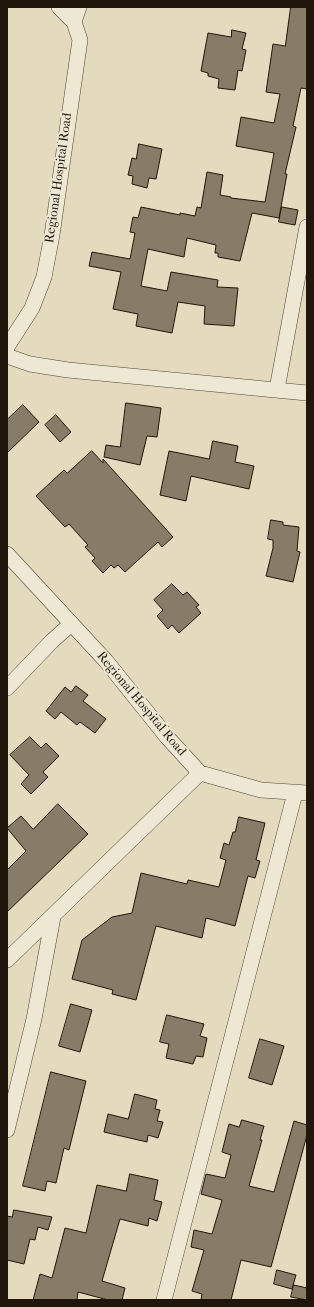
<!DOCTYPE html>
<html>
<head>
<meta charset="utf-8">
<style>
  body { margin:0 }
  #map { position:relative; width:314px; height:1307px; overflow:hidden; background:#e4dabd; font-family:"IM FELL French Canon",serif }
  canvas { display:block }
  .frame { position:absolute; inset:0; border:8px solid #20160b; pointer-events:none }
</style>
</head>
<body>
<div id="map">
<canvas width="314" height="1307"></canvas>
<div class="frame"></div>
</div>
<script>
const g = document.querySelector('canvas').getContext('2d');
g.lineJoin = 'round';
function paint(path, color) { g.fillStyle = color; g.fill(path, 'evenodd'); }
function strokePath(path, color, width, dash) { g.strokeStyle = color; g.lineWidth = width; g.lineCap = dash ? 'butt' : 'round'; g.setLineDash(dash || []); g.stroke(path); }
function label(font, color, halo, rows, align = 'center') {
  g.font = font + ' "IM FELL French Canon",serif'; g.lineWidth = 4; g.setLineDash([]); g.textBaseline = 'middle'; g.strokeStyle = halo; g.fillStyle = color; for (const [text, x, y, turn = 0] of rows) {
    g.save(); g.translate(x, y); g.rotate((+turn || 0) * Math.PI / 180); g.textAlign = isNaN(turn) ? turn : align; if (halo) g.strokeText(text, 0, 0); g.fillText(text, 0, 0); g.restore();
  }
}
const building = new Path2D(`
  M291,7H307V89L301,88L293,126L296,127L285,174H287L279,218L252,213L240,261L218,257V253H215L216,245L187,238L184,257L148,249L141,286L167,291L171,272L218,280L217,287L238,288L234,326L204,324L205,306L178,302L172,333L136,326L138,314L113,309L121,272L89,266L92,252L130,259L135,233L130,232L133,217L138,218L141,207L180,215V213L195,216L197,207L201,208L207,172L223,175L220,195L231,197V198L265,202L274,153L236,146L241,117L274,123L280,94L266,92L273,44L285,46Z
  M232,30L246,33L242,49L246,50L242,71L238,70L235,90L218,88L219,79L208,76V73L201,71L208,33L231,37Z
  M139,144L162,149L156,179L149,178L147,188L132,184L133,176L128,175L132,158L136,159Z
  M282,207L298,210L295,225L279,222Z
  M126,403L161,408L157,437L147,436L140,465L104,457L106,445L120,447Z
  M23,405L39,422L7,453V420Z
  M56,415L71,432L60,442L45,425Z
  M213,441L238,446L235,462L254,466L249,489L191,476L186,501L160,495L169,451L209,459Z
  M92,451L103,463V459L173,537L162,547L158,542L125,572L118,565L114,568L111,565L103,573L92,561L95,558L85,547L88,545L69,524L65,527L36,496L64,470L67,473Z
  M271,520L283,522V525L299,527L297,551L300,552L293,582L266,576L273,548V540L268,539Z
  M172,584L183,595L187,592L199,605L196,607L201,613L179,633L172,625L168,629L157,616L163,610L154,600Z
  M76,686L88,695L83,701L106,719L95,733L80,722L77,725L61,712L55,719L46,711L65,687L71,692Z
  M30,737L41,748L46,743L59,756L43,772L48,777L31,794L21,784L29,775L10,755Z
  M58,804L88,834L7,912V870L26,851L7,828L21,816L33,829Z
  M239,817L265,823L256,860L260,861L255,878L248,876L235,926L206,918L202,938L156,926L136,1000L112,994L113,990L72,979L82,940L112,917L132,913L141,873L187,884L188,880L219,887L226,860L220,858L224,843L229,845L233,832H235Z
  M71,1004L92,1010L80,1052L59,1046Z
  M167,1015L204,1024L200,1036L207,1038L203,1057L196,1056L193,1064L166,1058L169,1044L160,1042Z
  M260,1039L284,1046L272,1085L249,1078Z
  M51,1072L86,1081L69,1150L64,1148L56,1183L47,1181L45,1191L23,1186Z
  M135,1094L157,1100L155,1109L160,1110L157,1121L163,1122L158,1138L148,1135L147,1142L104,1132L108,1114L128,1119Z
  M242,1120L264,1126L260,1140H262L249,1186L274,1192L294,1121L307,1125V1135L271,1267L241,1260L231,1300H201L202,1294L192,1291L204,1250L191,1247L194,1230L212,1234L222,1200L201,1194L206,1174L225,1178L231,1155L222,1152L229,1124L239,1127Z
  M130,1174L158,1180L154,1200L162,1202L157,1221L149,1218L148,1226L120,1219L102,1281L125,1288L122,1300H108L78,1292L77,1300H33L40,1274L52,1278L65,1228L86,1233L97,1185L126,1191Z
  M14,1210L52,1217L48,1230L38,1227L35,1240L30,1239L24,1264L7,1260V1216L12,1217Z
  M277,1270L296,1275L292,1289L274,1284Z
  M294,1285L307,1288V1300L291,1297Z`);
paint(building, '#867c68');
strokePath(building, '#20160b', 1);
const minor = new Path2D(`
  M74,22L79,7
  M7,347L32,308L44,277L52,235L80,40L74,22L59,7
  M7,356L30,364L68,370L307,393
  M277,389L307,227
  M7,554L106,661L167,737L200,773L261,790L307,793
  M7,688L52,641L71,624
  M7,960L200,773
  M7,1130L34,1019L53,917
  M164,1300L295,793`);
strokePath(minor, '#514738', 16);
strokePath(minor, '#ede7d4', 15);
label('13px', '#20160b', '#ede7d4', [
  ["Regional Hospital Road",59,178,-82],
  ["Regional Hospital Road",141,704,50]
]);
</script>
</body>
</html>
